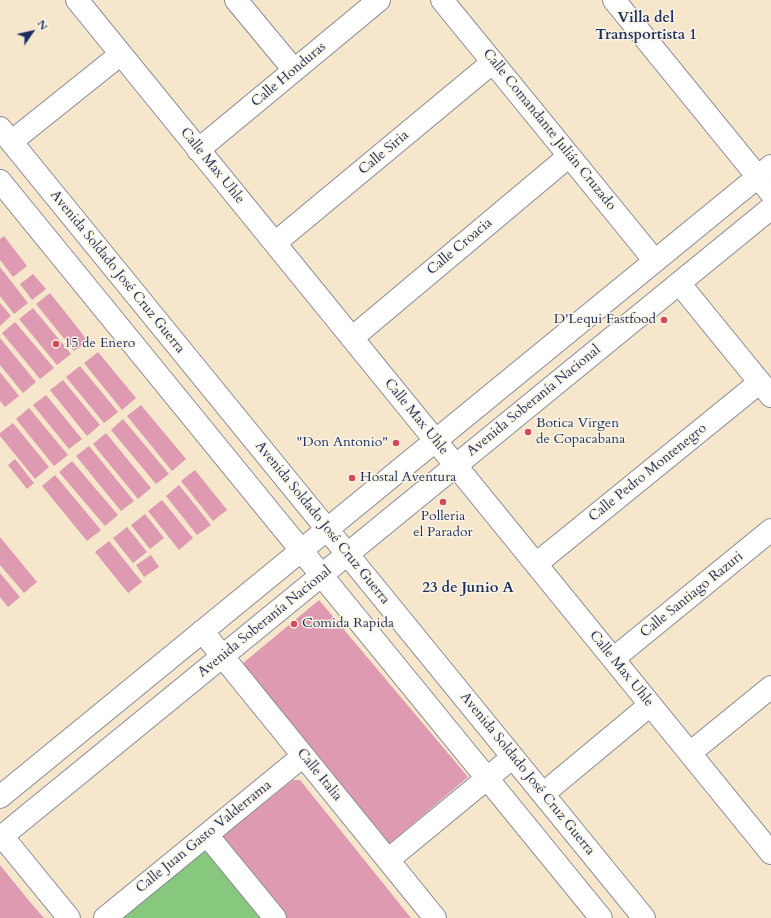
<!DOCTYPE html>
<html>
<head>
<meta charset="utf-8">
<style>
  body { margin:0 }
  #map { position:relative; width:771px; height:918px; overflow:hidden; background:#f5e6cc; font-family:Cardo,serif }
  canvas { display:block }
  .north { position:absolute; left:12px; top:12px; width:40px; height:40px; -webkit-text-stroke:3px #fcf5e5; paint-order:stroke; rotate:56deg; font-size:11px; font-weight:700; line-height:16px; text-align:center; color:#1b2f5e }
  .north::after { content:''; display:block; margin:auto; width:14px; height:18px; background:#1b2f5e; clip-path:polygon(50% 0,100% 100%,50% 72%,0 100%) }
</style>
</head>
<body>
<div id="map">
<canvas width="771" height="918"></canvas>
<div class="north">N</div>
</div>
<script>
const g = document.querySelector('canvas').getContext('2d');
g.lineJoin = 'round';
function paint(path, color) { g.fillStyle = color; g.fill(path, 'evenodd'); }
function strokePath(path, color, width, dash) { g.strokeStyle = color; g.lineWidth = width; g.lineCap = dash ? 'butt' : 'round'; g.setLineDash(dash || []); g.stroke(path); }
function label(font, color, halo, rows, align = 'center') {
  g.font = font + ' Cardo,serif'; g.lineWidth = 3; g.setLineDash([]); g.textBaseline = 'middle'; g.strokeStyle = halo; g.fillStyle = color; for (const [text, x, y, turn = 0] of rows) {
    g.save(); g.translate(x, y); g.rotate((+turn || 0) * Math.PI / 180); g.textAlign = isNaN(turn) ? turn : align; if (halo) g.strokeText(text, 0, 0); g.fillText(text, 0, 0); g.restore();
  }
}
paint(new Path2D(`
  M207,849L262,918H118Z`), '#87c77e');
paint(new Path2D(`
  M4,236L27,266L13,277L0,260V239Z
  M0,267L28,303L14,314L0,296Z
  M33,274L46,289L32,300L20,284Z
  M50,293L88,341L74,351L36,304Z
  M0,303L11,316L0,326Z
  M33,308L71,354L57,365L19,319Z
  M15,322L54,368L40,379L2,333Z
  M0,338L36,382L23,393L0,365Z
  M98,352L136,398L122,410L84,363Z
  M80,366L118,412L104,423L66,377Z
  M0,372L19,396L5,407L0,401Z
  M63,380L100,425L87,436L50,390Z
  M46,395L82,439L69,449L33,405Z
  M141,405L186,459L172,471L127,416Z
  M29,408L68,455L54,466L16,419Z
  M123,419L169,474L156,484L111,430Z
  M13,423L49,467L35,479L0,436V433Z
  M106,433L151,488L138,499L93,444Z
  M89,446L134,501L121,511L76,456Z
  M15,459L34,483L27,489L8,465Z
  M72,461L118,515L105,526L59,472Z
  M195,470L227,510L213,521L181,481Z
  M55,475L101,530L87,541L42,486Z
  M179,485L211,525L197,535L166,496Z
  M162,500L193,538L179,550L148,511Z
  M145,514L164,538L150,549L131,525Z
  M127,527L147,552L133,563L113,538Z
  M0,537L37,582L24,593L0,565Z
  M109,541L142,582L128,593L95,552Z
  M151,555L159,567L144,577L136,565Z
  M0,573L20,597L8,607L0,597Z
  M319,600L468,777L389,844L242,664Z
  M293,780H300L411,918H284L220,838Z
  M0,865L30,902L44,918H0Z`), '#dd9ab0');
const minor = new Path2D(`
  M77,0L771,853
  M236,0L294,70
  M442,0L655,261
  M614,0L771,193
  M0,128L644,918
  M11,142L121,54
  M198,150L379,0
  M0,181L601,918
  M275,243L493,62
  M679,283L771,396
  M352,338L569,156
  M536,564L760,382
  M202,631L435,918
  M613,659L771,530
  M690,753L771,687
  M543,794L650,705
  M0,797L771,166
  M207,835L275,918
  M2,836L69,918
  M0,838L771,208
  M388,860L513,757
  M105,918L303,756`);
strokePath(minor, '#888a95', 24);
strokePath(minor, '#fff', 22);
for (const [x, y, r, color] of [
  [664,320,4,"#d1495b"],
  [56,344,4,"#d1495b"],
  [528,432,4,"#d1495b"],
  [396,443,4,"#d1495b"],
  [352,478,4,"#d1495b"],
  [443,502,4,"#d1495b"],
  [294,624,4,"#d1495b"]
]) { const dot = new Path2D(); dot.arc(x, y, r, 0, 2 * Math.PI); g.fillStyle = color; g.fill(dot); strokePath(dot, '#fcf5e5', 1.5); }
label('14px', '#1b2f5e', '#fcf5e5', [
  ["Calle Honduras",289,75,-40],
  ["Calle Comandante Julián Cruzado",549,130,51],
  ["Calle Siria",384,153,-40],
  ["Calle Max Uhle",212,166,51],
  ["Calle Croacia",460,247,-40],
  ["Avenida Soldado José Cruz Guerra",117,272,51],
  ["Avenida Soberanía Nacional",534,401,-39],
  ["Calle Max Uhle",416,417,51],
  ["Calle Pedro Montenegro",648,473,-39],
  ["Avenida Soldado José Cruz Guerra",322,523,51],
  ["Calle Santiago Razuri",692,595,-39],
  ["Avenida Soberanía Nacional",265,622,-39],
  ["Calle Max Uhle",621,669,51],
  ["Avenida Soldado José Cruz Guerra",527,774,51],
  ["Calle Italia",319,775,51],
  ["Calle Juan Gasto Valderrama",204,837,-39]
]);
label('14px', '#1b2f5e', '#fcf5e5', [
  ["D'Lequi Fastfood",656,320,"right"],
  ["15 de Enero",64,344],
  ["Botica Virgen",536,424],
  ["de Copacabana",536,440],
  ["\"Don Antonio\"",388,443,"right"],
  ["Hostal Aventura",360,478],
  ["Polleria",443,517,"center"],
  ["el Parador",443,533,"center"],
  ["Comida Rapida",302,624]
], 'left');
label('bold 15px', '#1b2f5e', '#fcf5e5', [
  ["Villa del",646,19],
  ["Transportista 1",646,36],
  ["23 de Junio A",468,589]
]);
</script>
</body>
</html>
